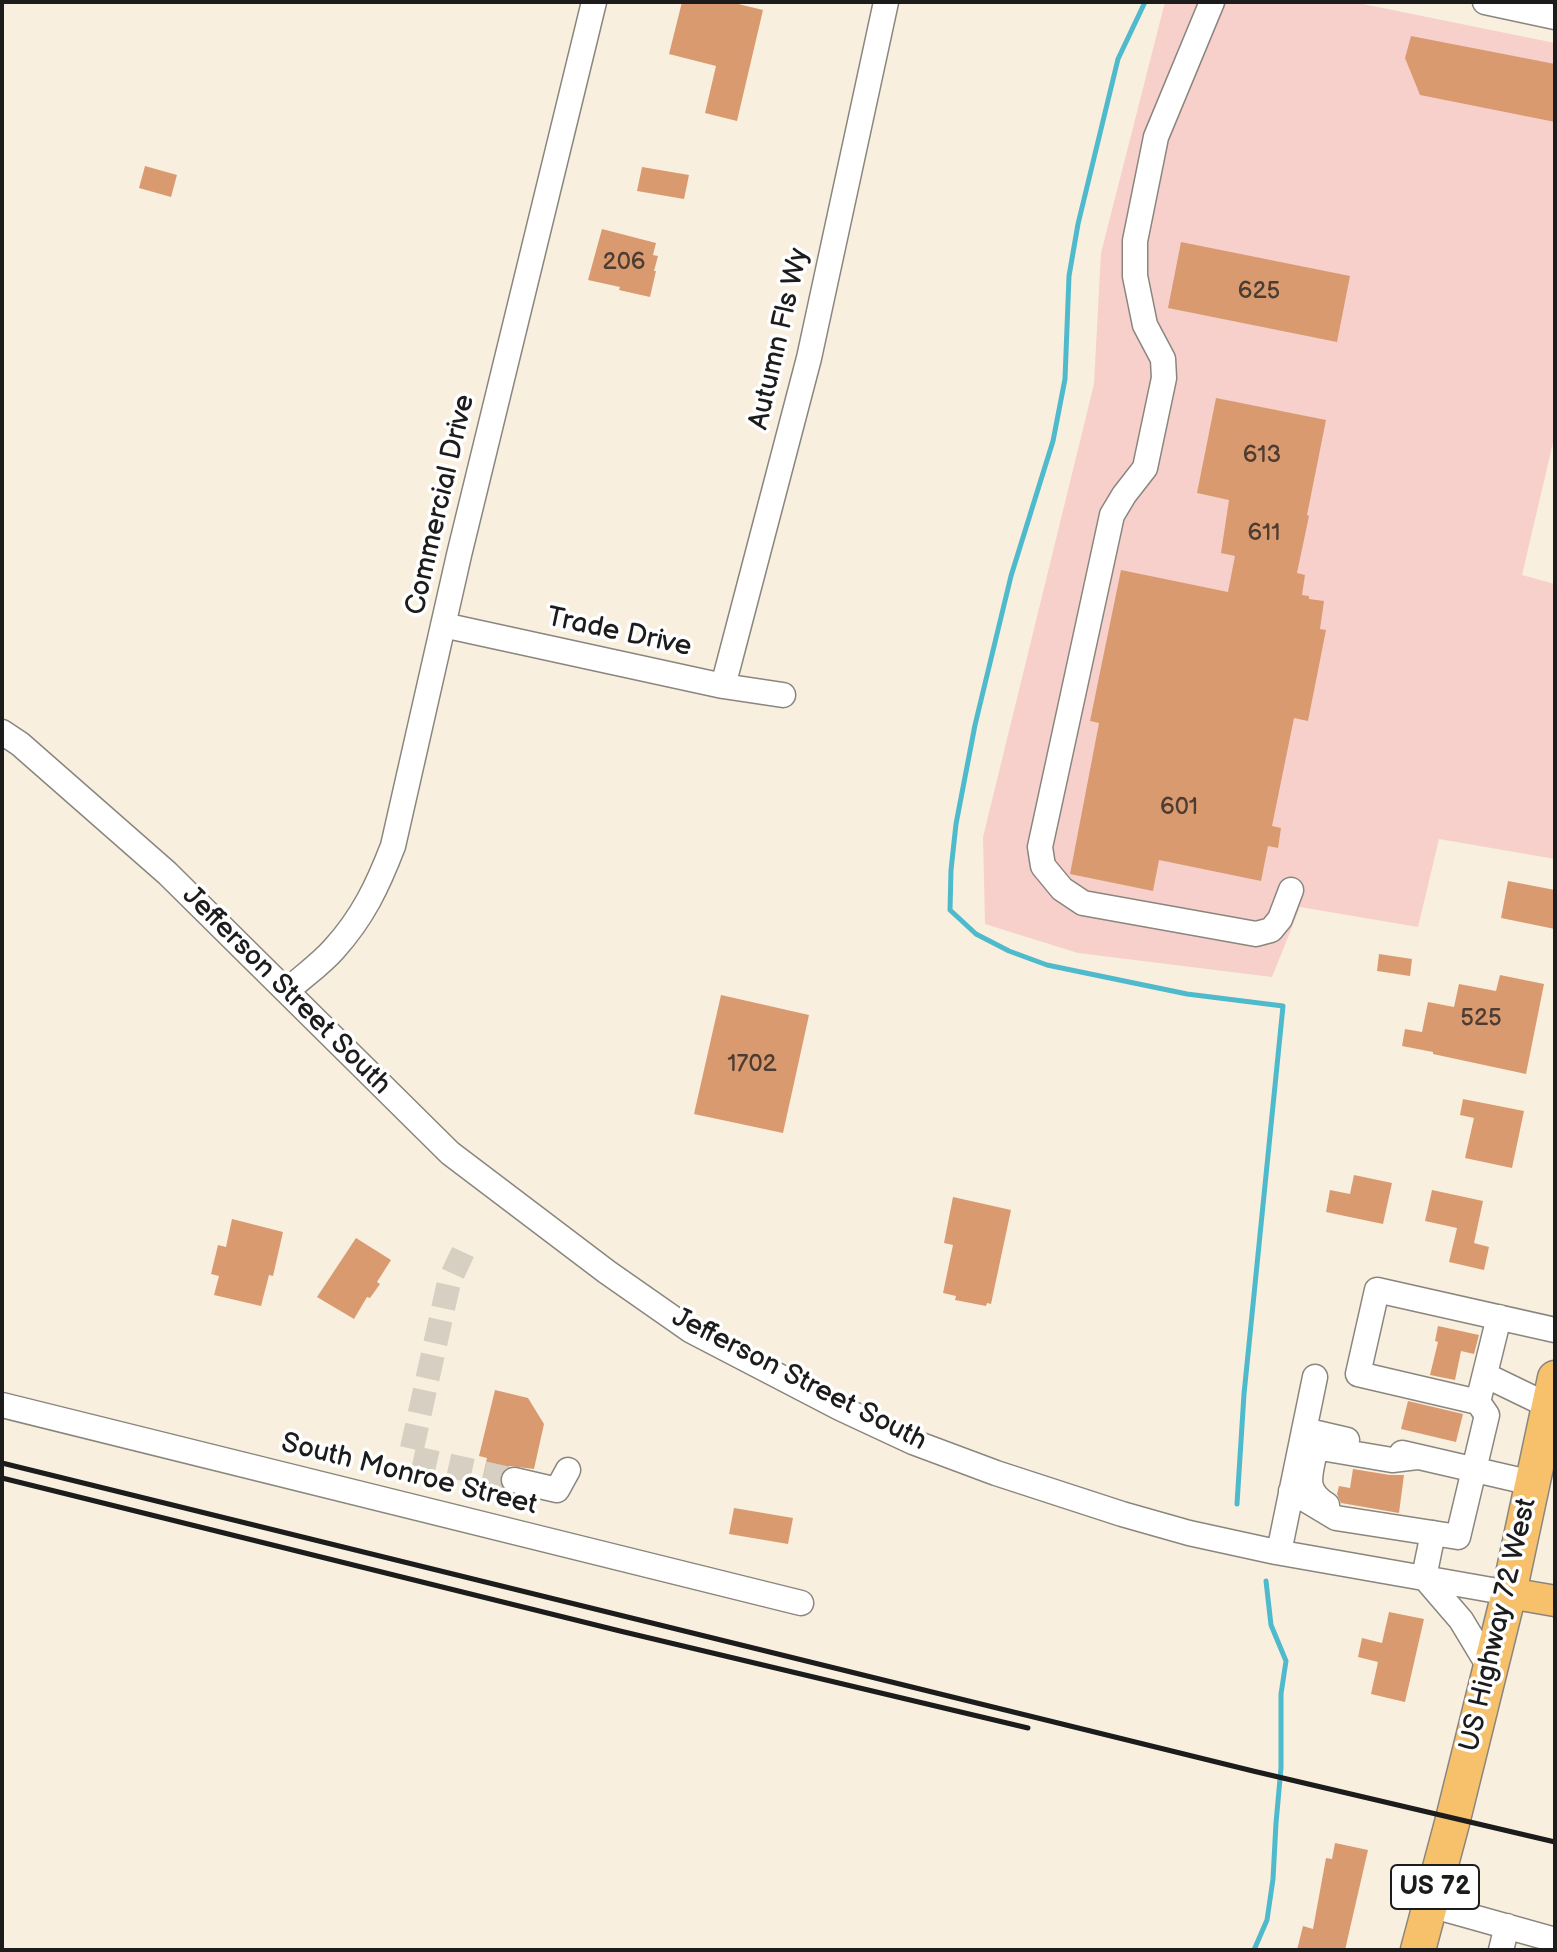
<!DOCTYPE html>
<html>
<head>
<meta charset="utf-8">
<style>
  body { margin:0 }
  #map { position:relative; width:1557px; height:1952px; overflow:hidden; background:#f8efdf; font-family:"Balsamiq Sans",sans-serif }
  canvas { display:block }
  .frame { position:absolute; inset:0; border:4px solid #1c1c1c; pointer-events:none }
</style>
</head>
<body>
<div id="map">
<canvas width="1557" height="1952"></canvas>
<div class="frame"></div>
</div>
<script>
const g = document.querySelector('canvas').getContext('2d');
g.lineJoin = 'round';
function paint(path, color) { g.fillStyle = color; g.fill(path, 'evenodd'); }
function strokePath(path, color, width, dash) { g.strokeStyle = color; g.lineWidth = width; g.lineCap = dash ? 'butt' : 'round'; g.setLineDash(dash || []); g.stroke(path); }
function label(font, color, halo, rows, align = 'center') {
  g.font = font + ' "Balsamiq Sans",sans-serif'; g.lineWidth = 7; g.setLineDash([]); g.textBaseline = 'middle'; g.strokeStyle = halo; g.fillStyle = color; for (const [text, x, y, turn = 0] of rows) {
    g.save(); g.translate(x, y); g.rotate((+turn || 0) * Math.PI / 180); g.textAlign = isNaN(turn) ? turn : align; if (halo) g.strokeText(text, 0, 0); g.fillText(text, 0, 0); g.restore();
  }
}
paint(new Path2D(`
  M1165,2H1353L1555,43V434L1522,575L1555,584V859L1439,839L1418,927L1300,907L1272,977L1078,953L985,924L983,837L1094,384L1101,253Z`), '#f7d0cc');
strokePath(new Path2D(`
  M1145,2L1118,59L1078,224L1069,276L1065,379L1053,441L1011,576L975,725L956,824L951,870L950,910L976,934L1009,951L1047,965L1187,994L1283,1006L1244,1394L1237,1504
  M1254,1950L1267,1920L1273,1879L1276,1823L1281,1768V1694L1286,1661L1271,1625L1266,1581`), '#4fbacc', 5);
paint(new Path2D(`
  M682,2H730L763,10L737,121L705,113L716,66L669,54Z
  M1411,36L1555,64V122L1420,95L1405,58Z
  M145,166L177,175L171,197L139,188Z
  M642,167L689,175L684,199L637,191Z
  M602,229L656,243L653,255L658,256L654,271H656L650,297L619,290L620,287L588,280Z
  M1181,242L1350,276L1337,342L1168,308Z
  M1216,398L1326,420L1307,515L1309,516L1297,573L1305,575L1302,595L1309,596V599L1324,601L1320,629L1326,630L1308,721L1294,718L1272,826L1281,828L1278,848L1268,846L1261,881L1159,860L1153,891L1070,874L1099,723L1090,721L1121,570L1228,592L1235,556L1221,553L1229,500L1197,493Z
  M1508,881L1555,890V929L1501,918Z
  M1379,954L1412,959L1410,976L1377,971Z
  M1500,975L1544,984L1526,1074L1433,1054V1052L1402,1046L1405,1029L1422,1032L1428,1002L1454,1007L1459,984L1496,991Z
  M721,995L809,1015L783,1133L694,1114Z
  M1463,1099L1524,1111L1512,1168L1465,1158L1474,1118L1460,1115Z
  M1354,1175L1392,1183L1383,1224L1326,1212L1330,1190L1350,1194Z
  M1432,1190L1483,1201L1474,1243L1489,1247L1484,1270L1449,1262L1457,1228L1425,1221Z
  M953,1197L1011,1210L991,1304L987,1303L986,1306L955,1300L956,1296L943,1293L953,1245L944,1243Z
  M232,1219L283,1232L273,1276L269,1275L261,1306L214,1295L219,1276L211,1274L218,1245L226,1247Z
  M356,1238L391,1260L377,1282L380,1284L370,1298L367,1297L354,1319L317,1297Z
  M1438,1326L1479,1335L1474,1354L1461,1351L1455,1380L1430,1375L1438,1342L1435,1341Z
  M495,1390L528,1398L544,1424L534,1469L510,1466L504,1469L500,1476V1485L510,1496L480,1490L487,1458L479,1456Z
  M1408,1401L1463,1414L1456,1442L1401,1429Z
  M1353,1469L1390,1475H1404L1399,1513L1341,1503L1337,1494L1339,1486L1350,1488Z
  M734,1508L793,1518L788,1544L729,1534Z
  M1389,1612L1424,1619L1405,1702L1371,1694L1378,1662L1358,1657L1362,1638L1382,1643Z
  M1335,1843L1368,1850L1345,1950H1297L1303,1926L1313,1929L1326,1858L1332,1859Z`), '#da9a70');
strokePath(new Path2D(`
  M463,1252L449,1282L410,1457L514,1480`), '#d7cfc2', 24, [24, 12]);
const minor = new Path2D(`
  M1212,2L1156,137L1135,241V276L1145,325L1163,359L1164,378L1145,468L1124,495L1112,515L1040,847L1043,866L1062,889L1083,903L1256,934L1271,930L1280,919L1291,890
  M1485,2L1555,17
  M443,625L723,686L783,695
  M723,686L809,358L886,2
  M2,732L20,744L167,873L450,1153L607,1272L690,1330L840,1408L913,1442L996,1473L1122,1514L1189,1533L1276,1552L1509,1593
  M287,991C302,977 320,965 334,949C363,917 378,885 393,846L459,555L594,2
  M1485,1375L1549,1406L1555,1407
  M1478,1402L1499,1317
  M2,1405L801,1603
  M1304,1430L1347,1440
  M1402,1453L1532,1483
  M514,1480L557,1490L568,1470
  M1291,1491L1336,1518L1458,1537L1487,1415L1478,1402L1358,1374L1377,1290L1555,1330
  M1327,1505C1303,1490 1310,1476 1315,1451L1321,1448L1392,1460L1417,1457
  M1279,1552L1315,1377
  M1424,1577L1461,1620L1490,1668
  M1424,1577L1433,1533
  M1430,1905L1555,1940
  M1501,1950L1507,1926`);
const major = new Path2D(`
  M1509,1593L1555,1601`);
const highway = new Path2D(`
  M1418,1950L1452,1823L1509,1593L1555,1378`);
strokePath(minor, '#8a867e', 27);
strokePath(major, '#8a867e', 33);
strokePath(highway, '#8a867e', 37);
strokePath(minor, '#fff', 24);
strokePath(major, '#f7c06b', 30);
strokePath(highway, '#f7c06b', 34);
strokePath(new Path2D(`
  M2,1463L1253,1771L1555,1842
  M2,1478L620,1631L1028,1728`), '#1c1c1c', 5);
label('24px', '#4c3c31', null, [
  ["206",624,263],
  ["625",1259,292],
  ["613",1262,456],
  ["611",1264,534],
  ["601",1179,808],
  ["525",1481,1019],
  ["1702",752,1065]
]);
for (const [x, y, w] of [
  [1435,1887,88]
]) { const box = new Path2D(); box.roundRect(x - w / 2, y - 22, w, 44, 6); g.fillStyle = '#fff'; g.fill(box); strokePath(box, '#1c1c1c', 2); }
label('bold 26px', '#1c1c1c', null, [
  ["US 72",1435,1887]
]);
label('28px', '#1c1c1c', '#fff', [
  ["Autumn Fls Wy",780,339,-77],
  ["Commercial Drive",441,505,-77],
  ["Trade Drive",619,633,12],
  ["Jefferson Street South",286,991,45],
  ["Jefferson Street South",799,1380,27],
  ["South Monroe Street",409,1475,14],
  ["US Highway 72 West",1499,1625,-77]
]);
</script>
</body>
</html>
